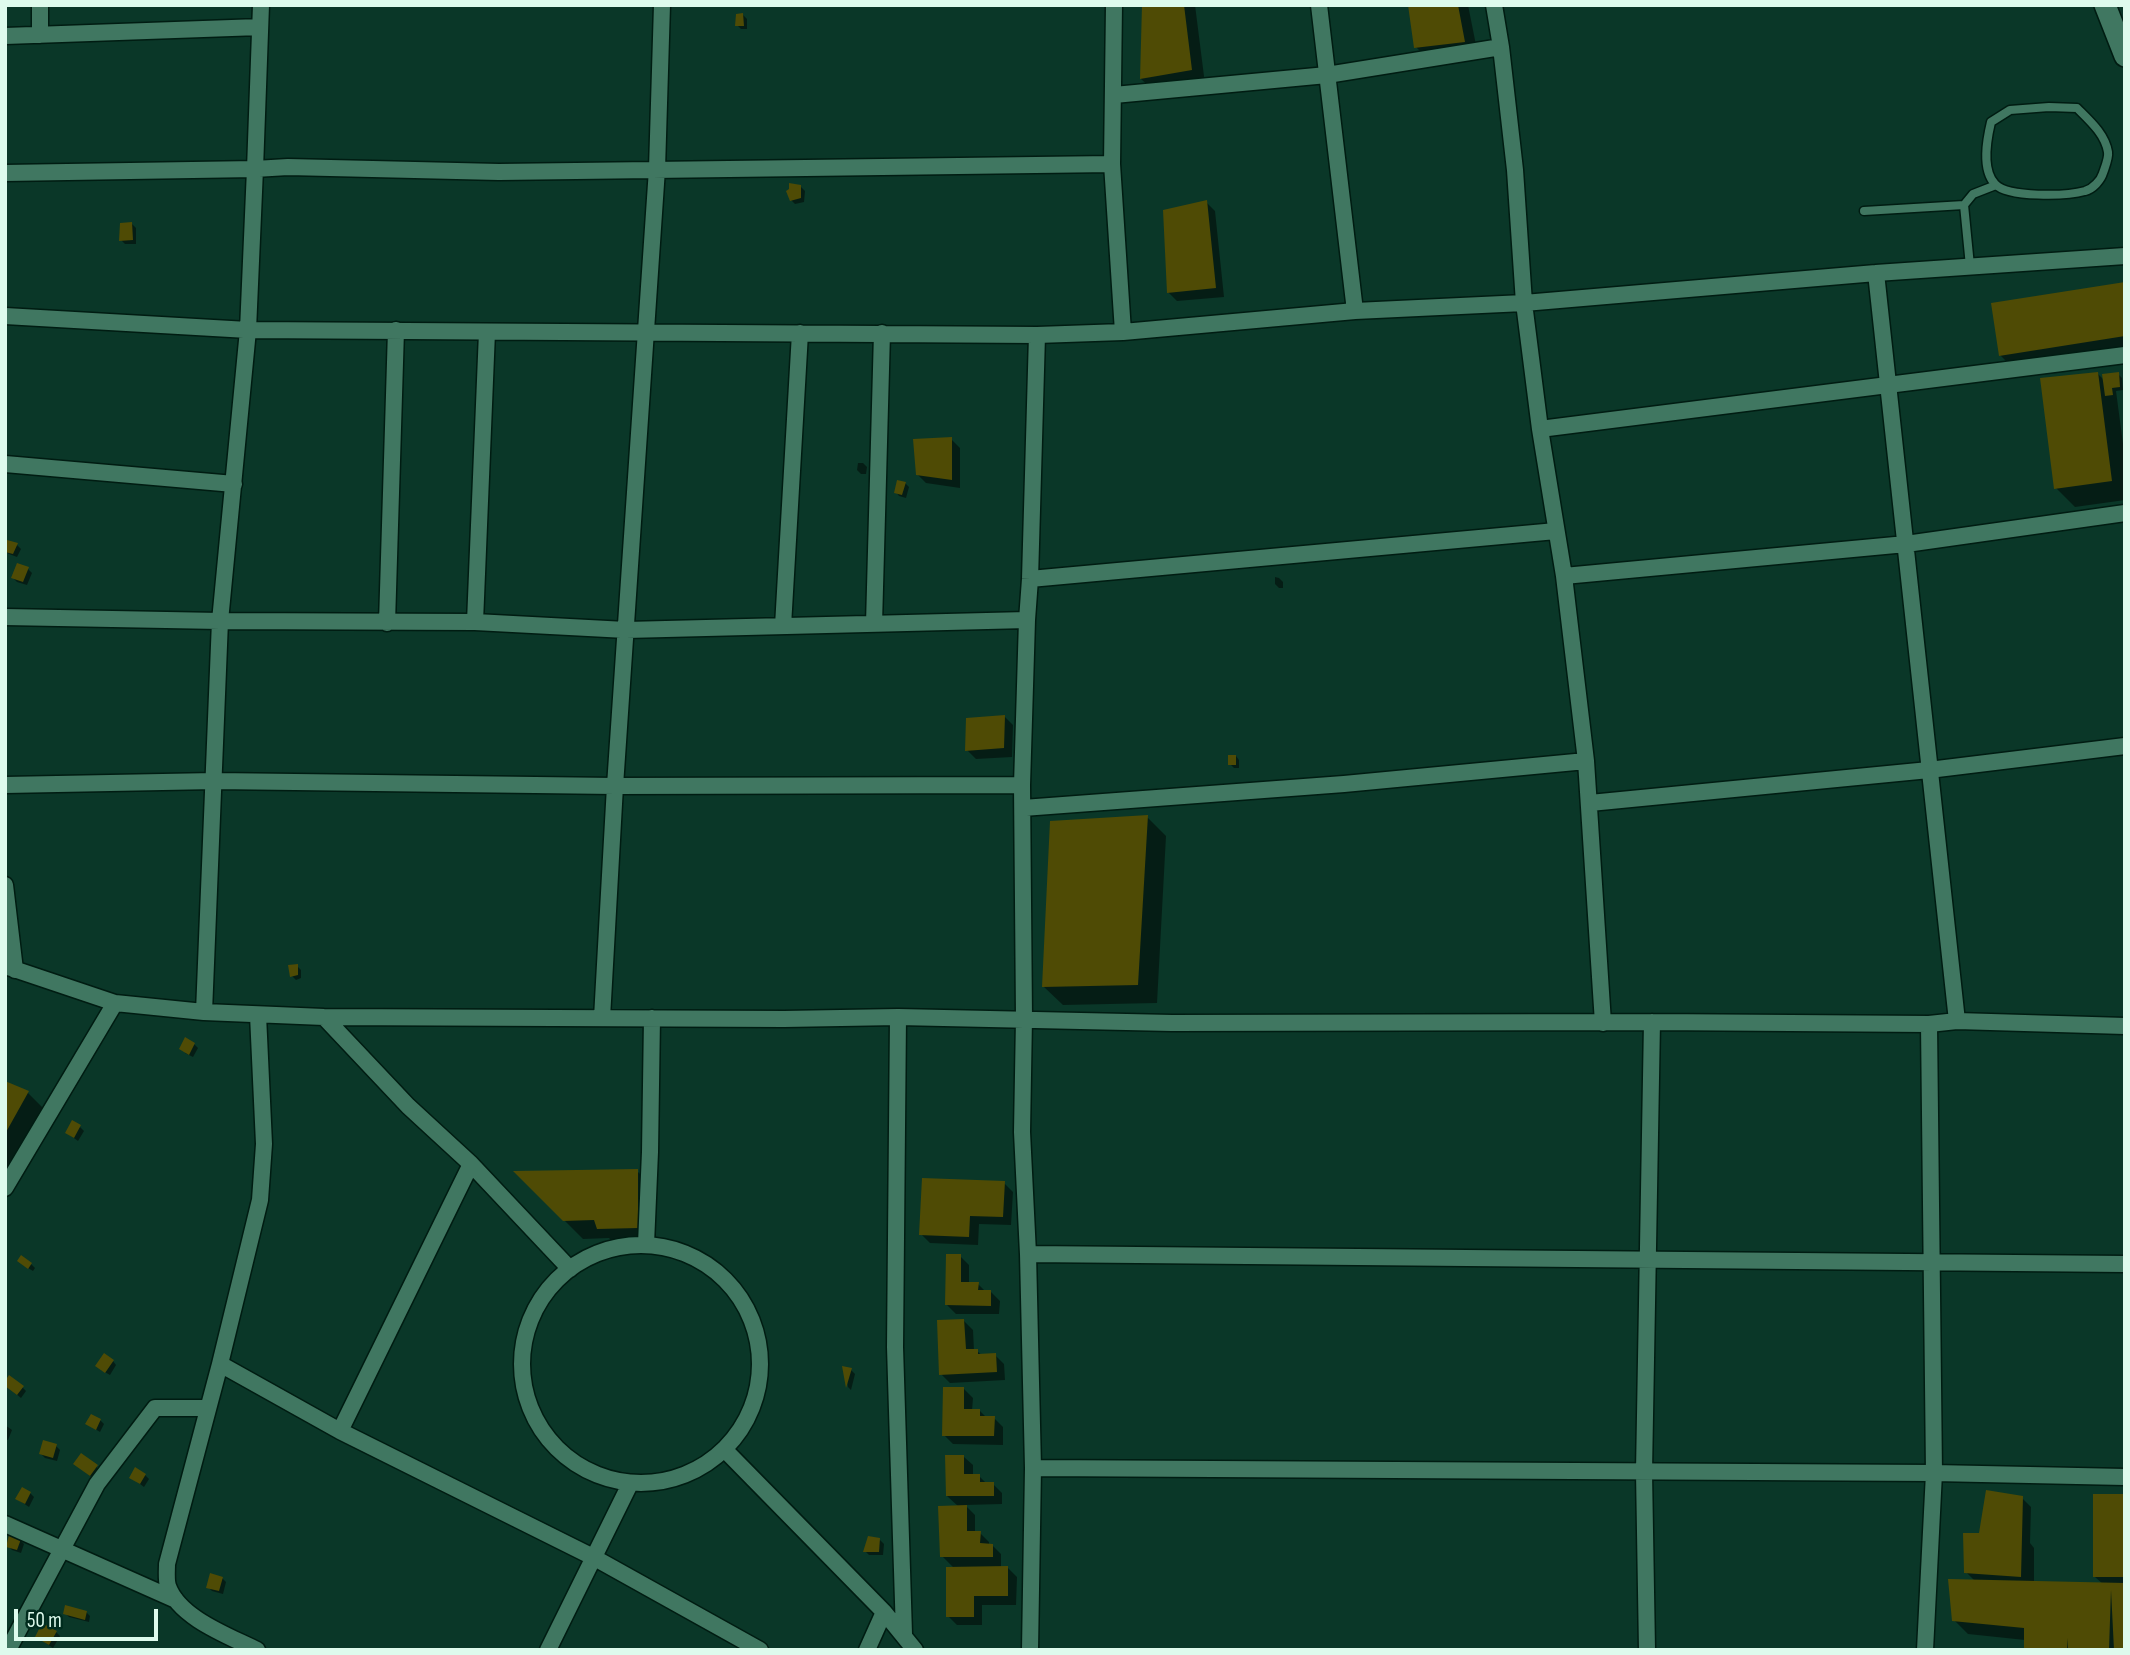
<!DOCTYPE html>
<html>
<head>
<meta charset="utf-8">
<style>
  body { margin:0 }
  #map { position:relative; width:2130px; height:1655px; overflow:hidden; background:#0a3728; font-family:"Sofia Sans Condensed",sans-serif }
  canvas { display:block }
  .frame { position:absolute; inset:0; border:7px solid #defbed; pointer-events:none }
  .scale { position:absolute; left:14px; top:1609px; width:144px; height:32px; box-sizing:border-box; border:4px solid #defbed; border-top:0; padding-left:9px; font-size:21px; line-height:24px; white-space:nowrap; color:#defbed; -webkit-text-stroke:5px #002c1e; paint-order:stroke }
</style>
</head>
<body>
<div id="map">
<canvas width="2130" height="1655"></canvas>
<div class="frame"></div>
<div class="scale">50 m</div>
</div>
<script>
const g = document.querySelector('canvas').getContext('2d');
g.lineJoin = 'round';
function paint(path, color) { g.fillStyle = color; g.fill(path, 'evenodd'); }
function strokePath(path, color, width, dash) { g.strokeStyle = color; g.lineWidth = width; g.lineCap = dash ? 'butt' : 'round'; g.setLineDash(dash || []); g.stroke(path); }
paint(new Path2D(`
  M1144,5H1195L1205,84L1155,92L1141,79Z
  M1410,5H1468L1478,55L1430,61L1416,47Z
  M743,15L747,19V29H741L737,25Z
  M801,187L805,191L804,202L795,204L791,200Z
  M1206,202L1215,211L1224,297L1177,301L1168,292Z
  M132,224L136,228V244H125L121,240Z
  M2125,284V357L2019,374L2000,355Z
  M2098,374L2105,381L2118,374L2122,378L2123,390L2116,391L2125,459V500L2075,507L2056,488Z
  M951,439L960,448V488L926,483L917,474Z
  M858,463H863L867,467L866,474H861L857,470Z
  M905,483L909,487L906,498L899,496L896,492Z
  M8,542L17,545L21,549L17,557L9,554L5,551Z
  M28,569L32,573L27,585L17,582L13,578Z
  M1275,577L1279,578L1283,582V588H1279L1275,584Z
  M1004,716L1013,725L1012,757L976,759L967,750Z
  M1236,756L1239,760V768H1234L1230,764Z
  M1147,817L1166,836L1157,1003L1063,1005L1044,987Z
  M297,966L301,970V978L296,980L292,976Z
  M194,1044L198,1048L193,1057L185,1053Z
  M5,1083L28,1093L47,1112L5,1184Z
  M80,1127L84,1131L78,1141L67,1133Z
  M637,1171L656,1190V1246L617,1247L609,1238L583,1239L517,1173Z
  M1004,1183L1013,1192L1011,1225L979,1224L978,1245L930,1243L921,1234Z
  M960,1256L969,1265V1284H978L986,1292H991L1000,1301L999,1314H956L947,1305Z
  M31,1264L35,1268L33,1271L23,1265Z
  M964,1321L973,1330L974,1351H977L983,1356L995,1355L1004,1364L1005,1380L950,1383L941,1374Z
  M113,1361L116,1365L110,1375L101,1370Z
  M845,1368L851,1370L855,1374L851,1390L848,1387Z
  M22,1387L26,1391L21,1398L9,1388Z
  M964,1389L973,1398L972,1411H980L986,1417L994,1418L1003,1427V1445L953,1444L944,1435Z
  M100,1420L104,1424L100,1432L87,1424Z
  M5,1425L12,1430L8,1440L5,1439Z
  M56,1446L60,1450L57,1461L45,1458L41,1454Z
  M82,1455L101,1471L94,1479L79,1467Z
  M964,1457L973,1465V1476H979L987,1484H993L1002,1493V1504L965,1505L975,1515V1533H980L989,1542V1545H992L1001,1554V1568H1008L1017,1577L1016,1605H982V1625H957L948,1616L954,1568L942,1556L959,1507L947,1496Z
  M145,1475L149,1479L144,1487L131,1477Z
  M30,1493L34,1497L29,1507L17,1499Z
  M2125,1496V1650H2025V1640L1968,1634L1954,1620L1976,1582L1966,1572L1983,1535L2022,1498L2031,1507L2030,1543L2034,1548V1584L2104,1585L2095,1577Z
  M20,1540L24,1544L21,1553L12,1550L8,1546Z
  M880,1540L884,1544L883,1555H869L865,1551Z
  M222,1578L226,1582L223,1594L212,1591L208,1587Z
  M86,1612L90,1616L89,1622L69,1617L65,1613Z
  M56,1632L60,1636L53,1648L37,1637Z`), '#0007');
paint(new Path2D(`
  M1142,5H1184L1192,70L1140,79Z
  M1408,5H1458L1465,42L1414,48Z
  M743,13L744,26H735L736,14Z
  M789,183L801,185V198L790,201L786,191L789,189Z
  M1207,200L1216,288L1167,293L1163,210Z
  M132,222L133,240L119,241L120,223Z
  M2125,282V336L1999,356L1991,303Z
  M2098,372L2112,481L2054,489L2040,378Z
  M2119,372L2120,387L2112,388L2113,395L2105,396L2102,374Z
  M952,437V480L916,475L913,439Z
  M897,480L906,482L902,495L894,493Z
  M7,540L18,543L13,554L5,552Z
  M17,563L29,567L23,582L11,578Z
  M1005,715L1004,748L965,751L966,718Z
  M1228,755H1236V765H1228Z
  M1148,815L1138,985L1042,987L1050,821Z
  M298,964V975L290,977L288,965Z
  M185,1037L195,1043L189,1055L179,1049Z
  M5,1081L29,1091L5,1134Z
  M72,1120L81,1125L74,1138L65,1133Z
  M638,1169V1228L597,1229L594,1220L563,1221L513,1171Z
  M922,1178L1005,1181L1003,1217L970,1216L969,1237L919,1235Z
  M946,1254H961V1282H979L978,1290H991V1306L945,1305Z
  M21,1255L32,1263L28,1269L17,1261Z
  M964,1319L966,1349H978V1354L996,1353L997,1372L939,1375L937,1320Z
  M104,1353L114,1360L105,1373L95,1366Z
  M842,1366L852,1368L846,1388Z
  M9,1375L24,1386L17,1395L5,1386V1381Z
  M943,1387H964V1409H980V1416H995L994,1436H942Z
  M91,1414L101,1419L96,1430L85,1424Z
  M43,1440L57,1444L53,1458L39,1454Z
  M81,1453L98,1465L90,1476L73,1464Z
  M945,1455H964V1474H980V1482H994V1496H946Z
  M135,1467L146,1474L140,1484L129,1478Z
  M22,1487L31,1492L25,1504L15,1499Z
  M1986,1490L2023,1496L2021,1577L1964,1573L1963,1533H1979Z
  M2093,1494H2125V1577H2093Z
  M967,1505V1531H981L980,1543L993,1544V1557H940L938,1506Z
  M9,1535L21,1539L17,1550L6,1547Z
  M868,1536L880,1538L879,1552H863Z
  M1008,1566V1596H974V1617H946V1567Z
  M210,1573L223,1577L219,1591L206,1588Z
  M1948,1579L2125,1583V1650H2114L2111,1590L2109,1650H2068L2067,1638V1650H2024V1628L1952,1621Z
  M65,1605L87,1611L85,1620L63,1614Z
  M42,1623L57,1631L49,1645L35,1637Z`), '#4f4b05');
const service = new Path2D(`
  M2049,107L2077,108C2090,121 2105,134 2108,152C2109,158 2105,167 2103,173C2101,180 2093,189 2085,191C2067,196 2008,198 1995,184C1981,169 1987,139 1991,122L2010,110Z
  M1864,211L1964,205
  M1970,266L1964,205L1973,194L1996,185`);
const minor = new Path2D(`
  M1114,5L1112,164L1123,332L1355,311L1524,303L1876,273L2125,256
  M1319,5L1355,311
  M1494,5L1501,47L1515,170L1524,303L1540,429L1564,576L1586,761L1603,1023
  M40,35V5
  M5,36L260,27
  M1114,95L1327,75L1501,47
  M5,173L255,169L261,5
  M1876,273L1957,1021
  M5,316L248,330L1037,335L1123,332
  M1540,429L2125,355
  M5,464L234,484
  M1564,576L1906,544L2125,513
  M1030,579L1556,531
  M5,617L220,621L475,622L626,630L1027,620
  M475,622L487,332
  M387,623L396,330
  M874,624L882,333
  M783,626L800,333
  M5,785L215,781L615,786L1022,785
  M1590,803L1929,770L2125,746
  M1023,808L1344,784L1586,761
  M5,885L15,970
  M5,966L115,1003L204,1012L324,1017L784,1019L898,1017L1172,1023L1652,1022L1929,1024L1957,1021L2125,1026
  M204,1012L220,621L248,330L255,169L288,167L499,172L1112,164
  M324,1017L408,1106L471,1164L570,1269
  M898,1017L895,1347L904,1634
  M602,1018L615,786L657,169L662,5
  M5,1188L115,1003
  M646,1244L650,1152L652,1018
  M522 1364a119 119 0 1 1 238 0a119 119 0 1 1-238 0Z
  M1028,1254L2125,1264
  M220,1364L340,1431L593,1557L760,1650
  M340,1431L471,1164
  M725,1450L884,1612L915,1650
  M1033,1468L1934,1473L2125,1477
  M5,1524L176,1600
  M8,1650L97,1484L155,1408H208
  M257,1650C229,1636 179,1618 168,1586C166,1580 167,1571 167,1564L220,1364L260,1200L264,1144L258,1015
  M548,1650L630,1484
  M867,1650L884,1612
  M1030,1650L1033,1468L1028,1254L1022,1132L1024,1018L1022,785L1027,620L1030,579L1037,335
  M1647,1650L1644,1472L1652,1022
  M1925,1650L1934,1473L1929,1024`);
const tertiary = new Path2D(`
  M2105,5L2125,56`);
strokePath(service, '#001c12', 11);
strokePath(minor, '#001c12', 19);
strokePath(tertiary, '#001c12', 24);
strokePath(service, '#407761', 8);
strokePath(minor, '#407761', 16);
strokePath(tertiary, '#407761', 21);
</script>
</body>
</html>
